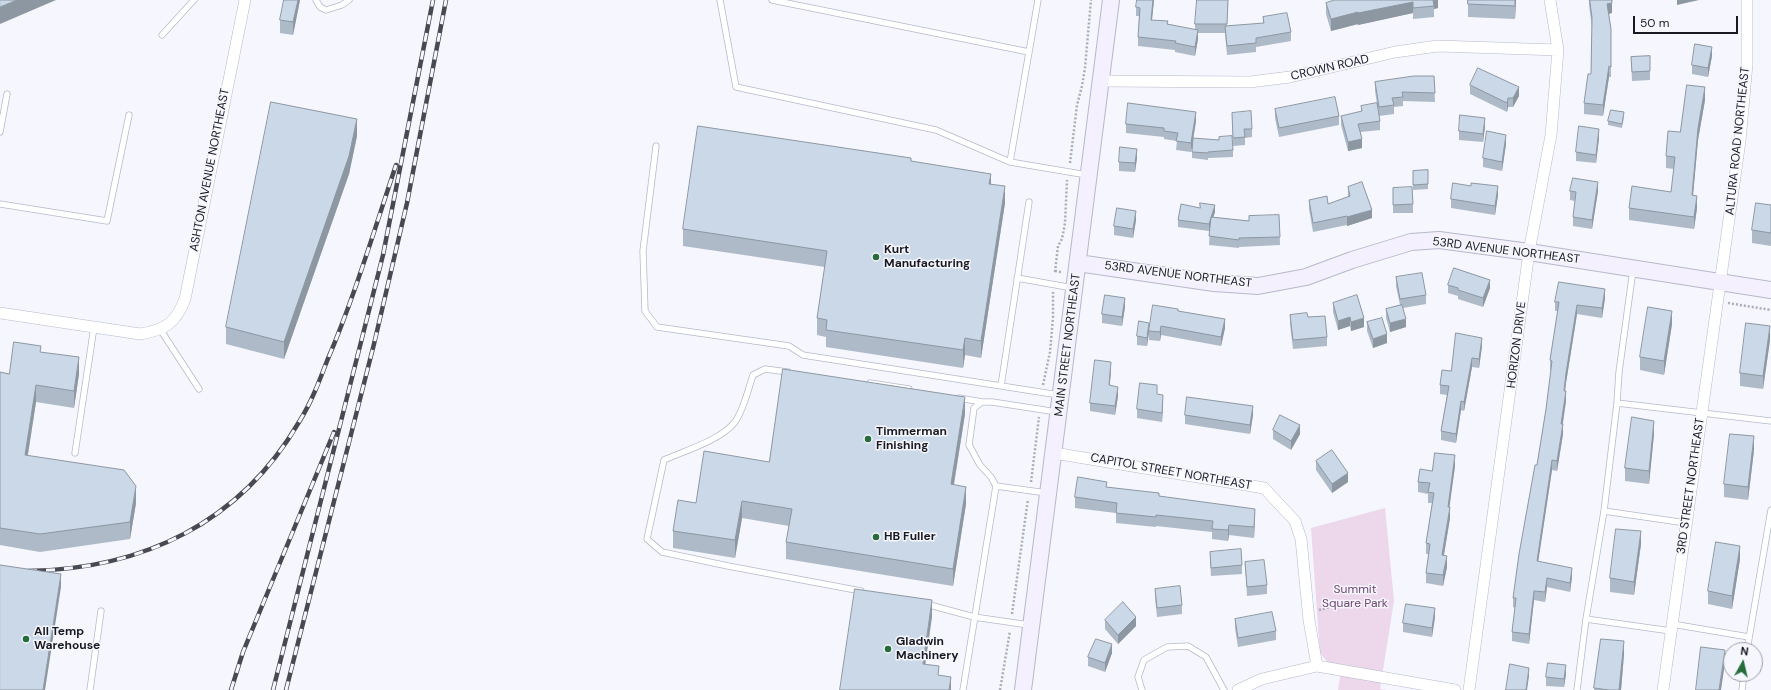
<!DOCTYPE html>
<html>
<head>
<meta charset="utf-8">
<style>
  body { margin:0 }
  #map { position:relative; width:1771px; height:690px; overflow:hidden; background:#f5f6fe; font-family:"DM Sans",sans-serif }
  canvas { display:block }
  .north { position:absolute; left:1723px; top:642px; width:40px; height:40px; box-sizing:border-box; background:#f5f6fe; border:1px solid #9d9ea6; border-radius:50%; rotate:8deg; font-size:11px; font-weight:700; line-height:16px; text-align:center; color:#191a21 }
  .north::after { content:''; display:block; margin:auto; width:14px; height:18px; background:#246c39; clip-path:polygon(50% 0,100% 100%,50% 72%,0 100%) }
  .scale { position:absolute; left:1633px; top:16px; width:105px; height:18px; box-sizing:border-box; border:2px solid #191a21; border-top:0; padding-left:5px; font-size:12px; line-height:14px; white-space:nowrap; color:#191a21; -webkit-text-stroke:3px #f5f6fe; paint-order:stroke }
</style>
</head>
<body>
<div id="map">
<canvas width="1771" height="690"></canvas>
<div class="north">N</div>
<div class="scale">50 m</div>
</div>
<script>
const g = document.querySelector('canvas').getContext('2d');
g.lineJoin = 'round';
function paint(path, color) { g.fillStyle = color; g.fill(path, 'evenodd'); }
function strokePath(path, color, width, dash) { g.strokeStyle = color; g.lineWidth = width; g.lineCap = dash ? 'butt' : 'round'; g.setLineDash(dash || []); g.stroke(path); }
function label(font, color, halo, rows, align = 'center') {
  g.font = font + ' "DM Sans",sans-serif'; g.lineWidth = 3; g.setLineDash([]); g.textBaseline = 'middle'; g.strokeStyle = halo; g.fillStyle = color; for (const [text, x, y, turn = 0] of rows) {
    g.save(); g.translate(x, y); g.rotate((+turn || 0) * Math.PI / 180); g.textAlign = isNaN(turn) ? turn : align; if (halo) g.strokeText(text, 0, 0); g.fillText(text, 0, 0); g.restore();
  }
}
paint(new Path2D(`
  M1385,508L1394,601L1380,689L1386,690H1338L1342,665H1330L1320,653L1311,528Z`), '#edd7eb');
const lane = new Path2D(`
  M316,0L320,7L326,10L342,5L349,0
  M720,0L736,87L936,130L1010,162L1087,175
  M772,0L1029,52
  M162,35L194,0
  M0,132L7,94
  M656,146L643,251L645,311L657,327L789,346L803,355L1059,395
  M1010,162L1038,0
  M0,204L107,221L129,115
  M1017,278L1073,288
  M160,329L199,389
  M788,372L765,369L753,375C748,390 744,409 735,422C721,440 684,451 664,460L647,539L662,552L728,566L861,591
  M870,383L909,389
  M1001,386L1029,202
  M959,398L982,402
  M1617,403L1771,421
  M75,453L94,327
  M996,486L1047,493
  M1604,511L1686,523
  M926,604L974,617L1029,625
  M1586,619L1671,631
  M1672,624L1749,637
  M1747,650L1771,510
  M90,690L101,611
  M963,690L996,486L991,477L980,465L969,445L974,408L982,402H992L1057,412
  M1142,690L1138,677L1144,660L1167,647L1188,646L1206,657L1224,690
  M1577,690L1586,619L1604,511L1617,403L1619,372L1633,270
  M1742,690L1744,674`);
const street = new Path2D(`
  M1101,81L1250,82L1290,77L1395,52L1438,46L1558,50
  M0,313L140,334C165,330 176,323 185,299L245,0
  M1054,453L1264,488L1295,521L1301,539L1309,620L1317,666
  M1238,690L1262,679L1317,666L1455,690
  M1469,690L1529,252L1551,135L1558,50L1550,0
  M1663,690L1740,141L1747,64V0`);
const secondary = new Path2D(`
  M1078,263L1214,283L1258,286L1306,277L1352,260L1411,242L1439,240L1529,252L1771,290
  M1023,690L1111,0`);
strokePath(lane, '#b5b9cc', 7);
strokePath(street, '#b5b9cc', 12);
strokePath(secondary, '#b5b9cc', 18);
strokePath(new Path2D(`
  M1070,163L1077,105L1082,86L1085,68L1091,0
  M1055,271L1061,272
  M1055,272L1058,246L1062,239L1065,223L1067,180
  M1728,303L1771,310
  M1043,385L1050,352L1053,317V292
  M1031,482L1039,417
  M1319,610L1352,601
  M1012,614L1028,499
  M1000,690L1010,631`), '#acadb4', 2.5, [2, 2]);
strokePath(lane, '#fff', 5.5);
strokePath(street, '#fff', 11);
strokePath(secondary, '#f5f0fd', 16);
const rail = new Path2D(`
  M28,571C143,569 240,523 299,422C311,403 319,382 327,361C354,298 374,231 396,165
  M231,690L243,652L334,432
  M273,690L383,255L433,0
  M286,690L374,344L407,203L446,0`);
strokePath(rail, '#494a51', 4.5);
strokePath(rail, '#f5f6fe', 3, [9]);
paint(new Path2D(`
  M300,0L293,35L280,33V20Z
  M1154,0L1152,20L1168,24L1195,30V24L1228,0L1227,26L1263,24V17L1291,32V41L1256,47V52L1227,55L1225,33H1198V39L1195,56L1175,52V50L1138,46V37L1139,16H1136V7Z
  M1438,0V8L1434,9V17L1413,19V13L1358,25V24L1331,31L1326,14V3Z
  M1468,0H1516L1515,19L1468,17Z
  M1589,0H1612V13L1609,14L1611,29V77H1609L1603,116L1584,114V103L1591,74L1592,28L1589,5Z
  M1650,56V80L1632,81L1631,57Z
  M1712,56L1708,77L1692,74V65Z
  M1434,76L1435,102L1403,101V106L1394,107V114L1379,116L1375,91V82Z
  M1470,85L1519,96L1513,107H1508L1507,112L1470,94Z
  M1705,100L1698,140L1693,195L1697,208L1694,229L1629,220V208L1671,192L1674,169L1666,168V156L1680,132Z
  M1361,106L1380,121V130L1361,132L1362,148L1348,151L1341,125V116L1361,112Z
  M1275,109L1339,116V125L1279,137L1275,118Z
  M1232,113L1252,129V137L1245,138V145L1233,146Z
  M1624,117L1622,128L1608,125V121Z
  M1196,121L1191,152L1176,150L1177,141L1164,139V137L1126,133V124Z
  M1485,127L1483,142L1459,140V131Z
  M357,136L349,174L284,359L226,344V327Z
  M1599,138L1596,163L1576,161V152Z
  M1506,144L1502,171L1483,167V158Z
  M1233,150V157L1208,158V160L1192,158V152Z
  M1137,158L1135,172L1119,171V162Z
  M911,161L991,184L1005,203L981,358L965,355L963,368L826,347V337L817,335V318L825,267L683,246V229Z
  M1428,170V189L1413,190V171Z
  M1471,186L1498,195L1495,215L1451,208V199Z
  M1348,187L1372,218L1347,226V225L1313,232L1309,209V200L1328,204L1348,197Z
  M1393,188L1413,204V213H1393Z
  M1570,191H1598L1592,229L1573,226V217L1575,201L1570,200Z
  M1771,205V246L1752,243V230Z
  M1215,212L1213,217L1249,221L1279,215L1280,245L1239,247V248L1209,245L1210,229L1209,231L1178,227V220Z
  M1136,220L1133,238L1114,235V226Z
  M1396,277L1426,295V304L1403,308L1406,327L1390,332L1386,318V309L1400,305L1396,286Z
  M1448,285L1490,288L1483,307L1458,299V296L1448,293Z
  M1605,298L1602,318L1577,314L1566,383L1565,391L1566,401L1563,424V434L1557,471L1552,470L1538,561L1572,577L1570,592L1547,587L1545,602L1534,600L1529,644L1512,641V632L1515,608L1513,607V598L1537,465L1546,409L1551,370H1550V360L1558,311H1555V302Z
  M1333,303L1364,327L1351,331L1350,326L1338,330L1333,312Z
  M1125,307L1122,326L1102,323V314Z
  M1178,312L1225,328L1221,346L1161,335L1160,341L1149,340V332L1147,346L1137,345V336L1149,330Z
  M1290,315L1308,317L1327,337V346L1293,349L1290,324Z
  M1367,322L1387,343L1373,348L1367,331Z
  M1672,324L1664,375L1640,370V357Z
  M1770,340L1763,389L1740,386V373Z
  M1482,346L1479,368L1472,367L1464,411L1461,410L1456,443L1441,440V431L1447,395L1440,394V385L1451,371Z
  M41,352L79,374L74,408L36,402L28,455L136,503L130,539L40,552L0,545V372L9,374Z
  M1111,371L1109,386L1118,396L1115,415L1090,411V403Z
  M1157,394L1163,404L1162,422L1137,418V409Z
  M965,414L954,485L966,504L953,586L786,559V542L789,526L742,518L735,558L673,548V531L696,503L769,462Z
  M1185,415H1253L1250,434L1185,424Z
  M1273,430L1300,434L1291,450L1273,439Z
  M1654,434L1649,484L1625,481V468Z
  M1754,450L1748,500L1724,497V484Z
  M1316,461L1348,482L1332,493L1316,470Z
  M1455,466L1449,507L1450,518L1444,555L1447,567L1443,586L1426,583V573L1429,554H1426V543L1432,503H1428V494L1418,492V482L1432,471Z
  M1107,487L1159,496L1255,519L1254,538L1229,535L1228,541L1212,539V532L1156,526V527L1116,523V513L1075,508V497Z
  M1641,544L1634,595L1610,592V578Z
  M1210,552L1242,565V574L1211,576L1210,561Z
  M1740,559L1732,609L1708,604V591Z
  M1245,562L1267,585V594L1247,596Z
  M1155,589L1182,605V614L1157,617L1155,598Z
  M1435,617L1432,637L1403,632V623Z
  M1235,619L1276,631V640L1238,647L1235,628Z
  M1105,620L1136,626L1118,644L1105,629Z
  M1601,639L1624,654L1621,690H1594Z
  M1112,653L1105,672L1088,666V657Z
  M1566,674L1564,687L1546,686V677Z`), '#aebac8');
paint(new Path2D(`
  M17,0H56L0,24V7Z
  M298,0H300L293,35V22Z
  M1153,0H1154L1151,29V20Z
  M1433,0H1438V8L1434,9Z
  M1515,0H1516L1515,19Z
  M1677,0H1699L1677,5Z
  M1413,2V13L1358,25V13Z
  M1612,3V13L1607,14V4Z
  M1358,12V24L1331,31V19Z
  M1198,30V39L1195,56V47Z
  M1712,47V56L1708,77V68Z
  M1609,66V77L1603,116V105Z
  M1519,87V96L1513,107V98Z
  M1705,87V100L1698,140L1692,207V195L1698,128Z
  M1508,98V107L1507,112V103Z
  M1196,112V121L1191,152V143Z
  M1485,118V127L1483,142V134Z
  M357,119V136L349,174L284,359V342Z
  M1599,129V138L1596,163V155Z
  M1506,135V144L1502,171V162Z
  M1362,139V148L1348,151V142Z
  M1137,149V158L1135,172V163Z
  M991,174V191L989,184Z
  M1598,182V191L1592,229V220Z
  M1005,186V203L981,358V341Z
  M1498,186V195L1495,215V206Z
  M1697,196V208L1694,229V217Z
  M1215,205V212L1209,231V224Z
  M1372,210V218L1347,226V217Z
  M1136,211V220L1133,238V229Z
  M1490,280V288L1483,307V298Z
  M1605,289V298L1602,318V308Z
  M1125,298V307L1122,326V317Z
  M1577,305V314L1566,383L1564,400L1566,373Z
  M1672,311V324L1664,375V361Z
  M1350,317V326L1338,330V321Z
  M1364,318V327L1351,331V322Z
  M1225,319V328L1221,346V337Z
  M1406,319V327L1390,332V323Z
  M1149,323V332L1147,346V338Z
  M1161,326V335L1160,341V332Z
  M1770,326V340L1763,389V376Z
  M1387,334V343L1373,348V339Z
  M965,338V355L963,368V350Z
  M1482,338V346L1479,368V359Z
  M79,357V374L74,408V391Z
  M1472,358V367L1464,411V402Z
  M1111,362V371L1109,394V385Z
  M36,385V402L25,472V455Z
  M1118,387V396L1115,415V406Z
  M1566,391V401L1561,433V424Z
  M1163,395V404L1162,422V413Z
  M965,397V414L951,501V484Z
  M1461,401V410L1456,443V434Z
  M1253,406V415L1250,434V425Z
  M1654,421V434L1649,484V471Z
  M1563,424V434L1557,471V461Z
  M1300,425V434L1291,450V441Z
  M1754,436V450L1748,500V487Z
  M1455,455V466L1448,518V507Z
  M1552,460V470L1537,570V561Z
  M1348,473V482L1332,493V484Z
  M136,486V503L130,539V522Z
  M966,487V504L953,586V569Z
  M742,501V518L735,558V540Z
  M1450,507V518L1442,566V555Z
  M1255,509V519L1254,538V527Z
  M1229,525V535L1228,541V530Z
  M1641,531V544L1634,595V582Z
  M1740,546V559L1732,609V596Z
  M1447,556V567L1443,586V575Z
  M1572,568V577L1570,592V583Z
  M61,574V587L45,690H43Z
  M1547,578V587L1545,602V592Z
  M1534,591V600L1529,644V634Z
  M932,600V617L923,681V664Z
  M1435,608V617L1432,637V628Z
  M1136,617V626L1118,644V635Z
  M1624,641V654L1621,690H1619Z
  M1112,644V653L1105,672V663Z
  M1725,650V663L1721,690H1719Z
  M1566,665V674L1564,687V679Z
  M1529,668V676L1527,690H1526Z
  M951,677V690H949Z`), '#8d97a2');
const building = new Path2D(`
  M0,0H17L0,7Z
  M284,0H298L293,22L280,20Z
  M1137,0H1153L1151,20L1168,21L1167,24L1198,30L1195,47L1175,43L1176,41L1138,37L1140,8L1136,7Z
  M1197,0H1228L1227,24H1195Z
  M1335,0H1433L1434,6L1413,8V2L1358,13V12L1331,19L1326,3Z
  M1468,0H1515V6L1468,4Z
  M1590,0H1612V3L1607,4L1611,29V67L1609,66L1603,105L1584,103L1588,74H1591L1592,18Z
  M1287,13L1291,32L1256,38V43L1227,46L1225,26L1264,23L1263,17Z
  M1695,44L1712,47L1708,68L1692,65Z
  M1650,56V71L1632,72L1631,57Z
  M1478,68L1519,87L1513,98H1508L1507,103L1470,85Z
  M1414,76H1434L1435,93L1402,92L1403,97L1392,98L1394,105L1379,107L1375,82Z
  M1687,85L1705,87L1698,128L1692,195L1697,196L1694,217L1629,208L1632,186L1671,192L1675,157L1666,156L1668,131L1680,132Z
  M1335,97L1339,116L1279,128L1275,109Z
  M271,102L357,119L349,156L284,342L226,327Z
  M1128,103L1196,112L1191,143L1176,141L1178,133L1164,131V128L1126,124Z
  M1377,103L1380,121L1358,124L1362,139L1348,142L1341,116L1362,111L1361,106Z
  M1611,110L1624,112L1622,124L1608,121Z
  M1251,111L1252,129H1244L1245,137L1233,138L1232,113Z
  M1460,115L1485,118L1483,134L1459,131Z
  M698,126L911,158V161L991,174L989,184L1005,186L981,341L965,338L963,350L826,330L827,320L817,318L827,251L683,229Z
  M1579,126L1599,129L1596,155L1576,152Z
  M1487,131L1506,135L1502,162L1483,158Z
  M1232,136L1233,150L1208,152V153L1192,152L1193,138L1219,140V137Z
  M1120,147L1137,149L1135,163L1119,162Z
  M1428,170V184L1413,185V171Z
  M1573,178L1598,182L1592,220L1573,217L1576,192L1570,191Z
  M1362,182L1372,210L1347,217V216L1313,223L1309,200L1327,196L1328,204L1350,196L1348,187Z
  M1453,183L1471,186V183L1498,186L1495,206L1451,199Z
  M1412,187L1413,204L1393,205V188Z
  M1200,203L1215,205L1209,224L1178,220L1181,204L1200,208Z
  M1756,203L1771,205V233L1752,230Z
  M1117,208L1136,211L1133,229L1114,226Z
  M1279,215L1280,237L1239,238V240L1209,236L1211,217L1249,221V216Z
  M1454,268L1490,280L1483,298L1458,290V288L1448,285Z
  M1422,273L1426,295L1400,299L1396,277Z
  M1559,282L1605,289L1602,308L1577,305L1566,373L1564,391H1566L1561,424H1563L1557,461L1552,460L1537,561L1572,568L1570,583L1547,578L1545,592L1534,591L1529,634L1512,632L1516,598H1513L1519,554L1535,465H1537L1546,409L1552,361L1550,360L1559,302H1555Z
  M1105,295L1125,298L1122,317L1102,314Z
  M1357,295L1364,318L1351,322L1350,317L1338,321L1333,303Z
  M1153,305L1178,309V311L1225,319L1221,337L1161,326L1160,332L1149,331Z
  M1402,305L1406,319L1390,323L1386,309Z
  M1648,307L1672,311L1664,361L1640,357Z
  M1307,313L1308,317L1325,316L1327,337L1293,340L1290,315Z
  M1382,318L1387,334L1373,339L1367,322Z
  M1139,321L1149,323L1147,338L1137,336Z
  M1746,323L1770,326L1763,376L1740,373Z
  M1456,333L1482,338L1479,359L1472,358L1464,402L1461,401L1456,434L1441,431L1449,386L1440,385L1442,370L1451,371Z
  M14,342L41,346L40,352L79,357L74,391L36,385L25,455L124,470L136,486L130,522L40,534L0,528V372L9,374Z
  M1095,360L1111,362L1109,385L1118,387L1115,406L1090,403Z
  M783,369L965,397L951,484L966,487L953,569L786,542L792,509L742,501L735,540L673,531L678,500L696,503L704,451L769,462Z
  M1140,383L1157,385V394L1163,395L1162,413L1137,409Z
  M1187,397L1253,406L1250,425L1185,415Z
  M1280,415L1300,425L1291,441L1273,430Z
  M1632,417L1654,421L1649,471L1625,468Z
  M1730,434L1754,436L1748,487L1724,484Z
  M1332,450L1348,473L1332,484L1316,461Z
  M1435,453L1455,455L1448,507H1450L1442,555L1447,556L1443,575L1426,573L1430,544L1426,543L1434,493L1428,492L1430,483L1418,482L1420,469L1432,471Z
  M1078,477L1107,482L1106,487L1159,493V496L1255,509L1254,527L1229,525L1228,530L1212,529L1213,521L1156,515V517L1116,513L1117,503L1075,497Z
  M1616,529L1641,531L1634,582L1610,578Z
  M1716,542L1740,546L1732,596L1708,591Z
  M1241,549L1242,565L1211,568L1210,552Z
  M1264,560L1267,585L1247,587L1245,562Z
  M0,565L61,574L43,690H0Z
  M1180,586L1182,605L1157,608L1155,589Z
  M855,589L932,600L923,664L939,666L938,675L951,677L949,690H840Z
  M1123,602L1136,617L1118,635L1105,620Z
  M1406,604L1435,608L1432,628L1403,623Z
  M1272,612L1276,631L1238,638L1235,619Z
  M1096,639L1112,644L1105,663L1088,657Z
  M1601,639L1624,641L1619,690H1609L1594,688Z
  M1701,647L1725,650L1719,690H1696Z
  M1548,663L1566,665L1564,679L1546,677Z
  M1510,664L1529,668L1526,690H1506Z`);
paint(building, '#cad8e8');
strokePath(building, '#8d97a2', 1);
for (const [x, y, r, color] of [
  [876,257,4,"#246c39"],
  [868,439,4,"#246c39"],
  [876,537,4,"#246c39"],
  [26,639,4,"#246c39"],
  [888,649,4,"#246c39"]
]) { const dot = new Path2D(); dot.arc(x, y, r, 0, 2 * Math.PI); g.fillStyle = color; g.fill(dot); strokePath(dot, '#f5f6fe', 1.5); }
label('12px', '#191a21', '#f5f6fe', [
  ["CROWN ROAD",1330,68,-13],
  ["ALTURA ROAD NORTHEAST",1738,141,-84],
  ["ASHTON AVENUE NORTHEAST",210,170,-79],
  ["53RD AVENUE NORTHEAST",1506,251,7],
  ["53RD AVENUE NORTHEAST",1178,275,7],
  ["MAIN STREET NORTHEAST",1068,345,-83],
  ["HORIZON DRIVE",1517,345,-83],
  ["CAPITOL STREET NORTHEAST",1171,472,10],
  ["3RD STREET NORTHEAST",1691,486,-82]
]);
label('bold 12px', '#191a21', '#f5f6fe', [
  ["Kurt",884,250],
  ["Manufacturing",884,264],
  ["Timmerman",876,432],
  ["Finishing",876,446],
  ["HB Fuller",884,537],
  ["All Temp",34,632],
  ["Warehouse",34,646],
  ["Gladwin",896,642],
  ["Machinery",896,656]
], 'left');
label('12px', '#6f456e', '#f5f6fe', [
  ["Summit",1355,590],
  ["Square Park",1355,604]
]);
</script>
</body>
</html>
